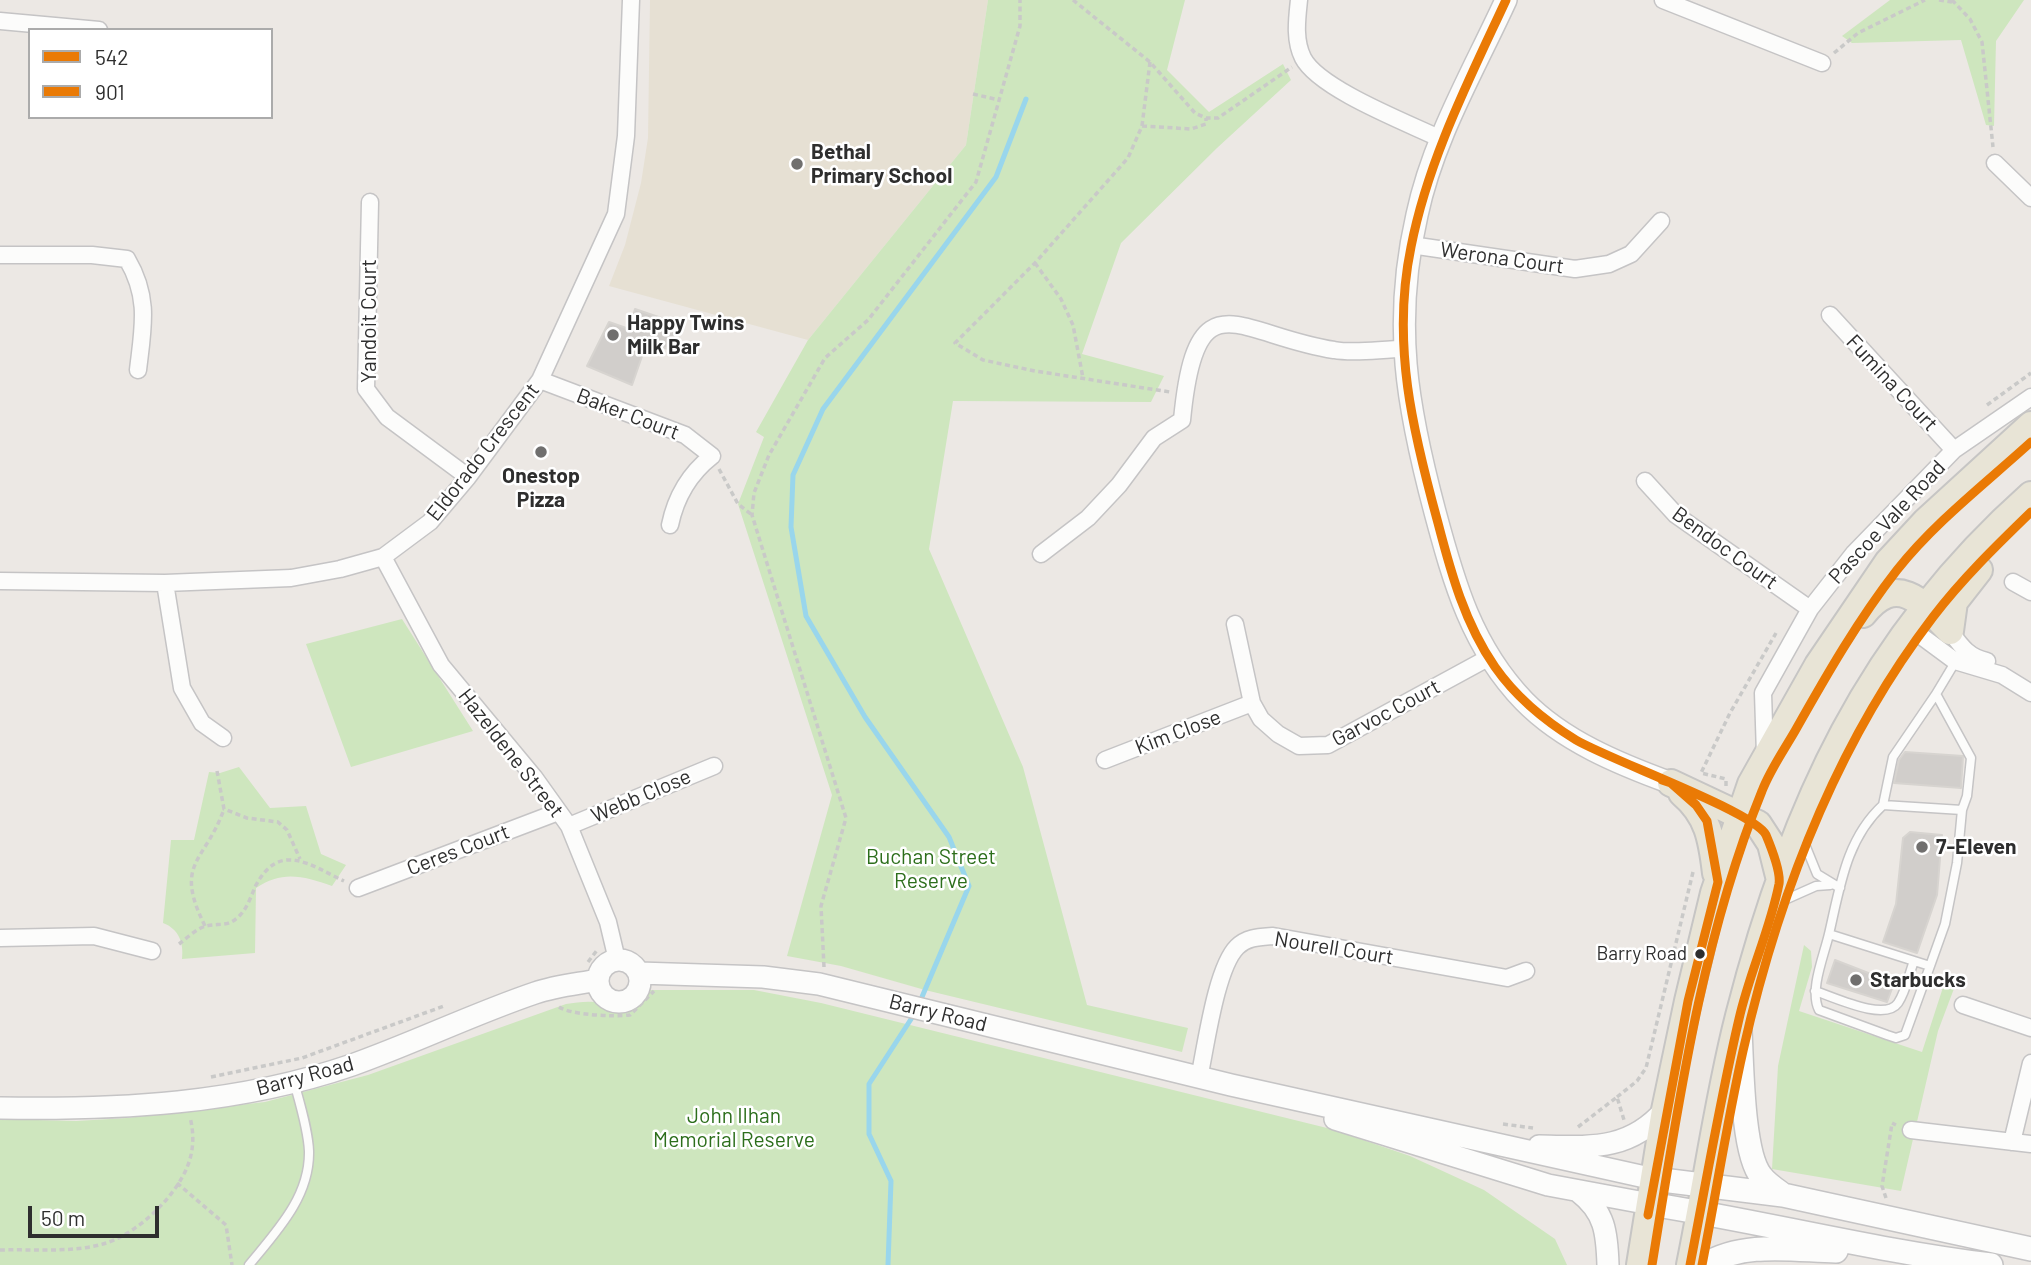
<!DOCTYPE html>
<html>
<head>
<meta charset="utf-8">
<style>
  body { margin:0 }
  #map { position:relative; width:2031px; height:1265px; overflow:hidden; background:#ece8e4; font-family:Barlow,sans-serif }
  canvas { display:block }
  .legend { position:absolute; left:28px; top:28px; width:245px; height:91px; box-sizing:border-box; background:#fff; border:2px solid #ababab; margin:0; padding:9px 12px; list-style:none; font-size:21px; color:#2e2e2e }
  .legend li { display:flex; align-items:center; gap:14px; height:35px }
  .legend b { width:35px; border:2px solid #ababab }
  .scale { position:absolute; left:28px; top:1206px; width:131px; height:32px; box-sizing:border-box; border:4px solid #2e2e2e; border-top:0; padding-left:9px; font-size:21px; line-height:24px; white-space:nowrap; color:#2e2e2e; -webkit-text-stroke:5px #fff; paint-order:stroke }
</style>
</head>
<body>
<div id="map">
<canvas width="2031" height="1265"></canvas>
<ul class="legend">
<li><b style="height:9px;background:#ea7a05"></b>542</li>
<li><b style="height:9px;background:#ea7a05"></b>901</li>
</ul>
<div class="scale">50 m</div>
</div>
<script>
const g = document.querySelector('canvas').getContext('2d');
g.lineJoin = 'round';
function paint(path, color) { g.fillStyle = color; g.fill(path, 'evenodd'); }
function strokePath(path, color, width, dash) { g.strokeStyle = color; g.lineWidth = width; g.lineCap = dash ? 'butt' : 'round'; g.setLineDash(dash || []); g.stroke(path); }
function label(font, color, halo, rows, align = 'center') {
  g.font = font + ' Barlow,sans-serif'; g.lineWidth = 5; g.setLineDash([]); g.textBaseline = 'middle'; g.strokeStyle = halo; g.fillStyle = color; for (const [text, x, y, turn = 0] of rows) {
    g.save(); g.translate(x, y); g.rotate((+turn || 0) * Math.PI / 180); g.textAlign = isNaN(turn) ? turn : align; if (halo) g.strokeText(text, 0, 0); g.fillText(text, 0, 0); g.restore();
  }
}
paint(new Path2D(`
  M650,0H988L966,145L808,340L609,286L625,245L641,183L648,138Z`), '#e6e0d3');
paint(new Path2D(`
  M988,0H1185L1167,70L1209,112L1283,64L1291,80L1217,148L1121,243L1082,354L1164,376L1151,402L953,401L929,549L1023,767L1087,1005L1188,1028L1182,1052L925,990L841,966L787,956L832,795L738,504L764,437L756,432L808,340L966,145Z
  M1890,0H2024L1996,41L1994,126L1986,125L1961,40L1852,43L1842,36Z
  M402,619L473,731L351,767L306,644Z
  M239,767L270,808L306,806L321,854L346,865L332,886C304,876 282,870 256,888L255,953L182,959C184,943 179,929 163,923L171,840H194L209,772L220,773Z
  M1804,945L1811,951L1812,967L1799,1011L1922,1052L1947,975L1958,978L1938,1031L1901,1191L1772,1169L1778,1066Z
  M649,990H754L821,1003L1331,1129L1410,1156L1484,1190L1555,1239L1567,1265H0V1119L76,1121L127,1118L265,1102L368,1075L566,1004C575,1003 585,1001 594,1002C627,1004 617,1021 649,990Z`), '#cee6be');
strokePath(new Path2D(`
  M919,1004L969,886L949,837L865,717L806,616L791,527L793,475L823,409L996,177L1026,99
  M888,1265L891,1181L869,1134V1084L915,1013`), '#99d6ec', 5);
const building = new Path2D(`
  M635,309L679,324L668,349L647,342L632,385L587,366L609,322L629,329Z
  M1905,752L1963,756L1961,788L1894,783L1899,760Z
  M1910,832L1942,835L1937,895L1917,953L1883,942L1896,904L1903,838Z
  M1835,960L1894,983L1887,1002L1827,983Z`);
paint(building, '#d1cecb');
strokePath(building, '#d7d4d0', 2);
const service = new Path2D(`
  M1957,659L1936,694L1971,758L1967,796L1962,810L1957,863L1945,924L1930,966L1829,934C1840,887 1846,839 1883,805L1962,810
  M1883,805L1893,757L1936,694
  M1804,842L1817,874L1840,888
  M1780,902L1816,886L1830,885
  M1829,934C1824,956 1809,990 1819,1010L1887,1035L1896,1038L1905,1035L1930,966
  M1815,991C1834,997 1885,1022 1898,1003C1906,991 1909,974 1914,961
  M249,1265C276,1232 310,1197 309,1151C308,1129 300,1104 294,1082`);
const minor = new Path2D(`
  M1299,0C1297,19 1294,40 1303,58C1319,89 1408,123 1441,139
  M1663,0L1822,63
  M0,21L99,30
  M1995,163L2031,198
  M370,202L366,389L387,417L468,477
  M1411,245L1575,269L1609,264L1631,254L1661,221
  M0,255H92L127,259C150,298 143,327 138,370
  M1830,315L1954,450
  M540,380L685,435L712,456C689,474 676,496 670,525
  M1645,481L1676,515L1810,609
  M1041,554L1088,518L1119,485L1154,438L1182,420C1196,273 1237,335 1334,350C1356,354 1381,349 1404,349
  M383,557L441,665L534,777L569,826L608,922L617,960
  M0,581L165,583L291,578L340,569L383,557L430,522L468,477L540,380L616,214L626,136L631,0
  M2013,582L2031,592
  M165,583L182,688L202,723L223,738
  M1235,624L1252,703L1261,719L1278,734L1299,746L1328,745L1488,658
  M1909,627L1955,661L2002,675L2031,693
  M1950,631C1961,646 1968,657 1987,661
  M1765,755L1763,693L1810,609L1854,553L1954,450L2031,397
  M1105,760L1252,703
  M569,826L714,766
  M358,888L558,812
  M0,938L94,936L152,951
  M1963,1005L2031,1028
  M1199,1078C1206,1046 1216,968 1237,947C1247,937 1260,937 1273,936L1507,978L1526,971
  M1911,1130L2031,1144
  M2012,1142L2031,1063`);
const tertiary = new Path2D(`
  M1506,0C1474,70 1433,139 1417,215C1392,324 1407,407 1435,512C1454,583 1472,647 1524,701C1563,741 1619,764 1671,783
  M598 981a21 21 0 1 1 42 0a21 21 0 1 1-42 0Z
  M639,973L763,977L819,984L1231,1085L1654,1179
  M0,1108C119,1110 239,1104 352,1065C414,1043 473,1014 535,993C555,986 577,984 598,980
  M1335,1119L1548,1185L1650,1204
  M1539,1146C1591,1147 1629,1151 1665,1110
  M1579,1192C1605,1212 1607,1233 1608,1265`);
const secondary = new Path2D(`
  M1740,1031C1742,1063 1742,1153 1761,1176C1766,1183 1775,1189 1782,1194
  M1654,1179L1783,1195L2031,1249
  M1650,1204C1764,1222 1876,1251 1991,1265
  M1704,1265C1744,1241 1792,1250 1836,1251`);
const primary = new Path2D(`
  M1863,614C1896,572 1922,601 1950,631
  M1950,631L1954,602L1979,570
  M1671,783L1758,824L1771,844L1780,880
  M1682,793C1708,815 1712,839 1716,873
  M1640,1265L1665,1110L1688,1001L1714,893L1751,784L1818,665L1888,562L1926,521L2031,425
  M1690,1265C1707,1182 1718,1098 1739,1016C1792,809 1869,639 2031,495`);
strokePath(service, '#c5c4c5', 11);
strokePath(minor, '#c5c4c5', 19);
strokePath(tertiary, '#c5c4c5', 24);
strokePath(secondary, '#c5c4c5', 26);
strokePath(primary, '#c6c5c4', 30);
strokePath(new Path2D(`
  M1073,0L1150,62L1195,113L1206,118H1218L1292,67
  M1939,0L1952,2
  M1952,0L1970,19L1982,42L1993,147
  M1834,53L1858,33L1925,0
  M1150,62L1142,126L1128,158L1035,263L955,343L983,360L1035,371L1170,392
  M973,94L999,100
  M1142,126L1191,129L1206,124V118
  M1035,263L1061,299L1073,325L1083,378
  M1987,405L2031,373
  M719,469L738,504L752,515
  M217,771L224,809L247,818L278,822L287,830L300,859
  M1726,786V779L1701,773L1730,713L1776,633
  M205,926C173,862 205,863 224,809
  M179,944C187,938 197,928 206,926C218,923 227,927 237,918C247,910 251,896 256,885C280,841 310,865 344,881
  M588,962L598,949
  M824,967L821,906L846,818L752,515L754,493L769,455L825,358L868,320L976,182L1020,26V0
  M559,1007C571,1015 614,1017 630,1015L654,991
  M211,1077L302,1058L444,1006
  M1617,1097L1637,1081L1646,1068L1693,872
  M1503,1124L1533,1128
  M1578,1127L1617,1097L1624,1120
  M177,1183L226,1225L232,1265
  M1886,1198L1882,1186L1891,1130L1892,1123L1896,1125
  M0,1250C33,1249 70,1253 103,1244C136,1235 176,1197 188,1165C194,1149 194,1133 190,1117`), '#c9c9c8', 3.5, [5, 3.5]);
strokePath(service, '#fcfcfb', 8);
strokePath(minor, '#fcfcfb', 16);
strokePath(tertiary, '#fcfcfb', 21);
strokePath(secondary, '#fcfcfb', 23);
strokePath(primary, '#e8e4d6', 26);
strokePath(new Path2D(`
  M1506,0C1469,80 1428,160 1411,247C1391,343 1413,432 1438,523C1451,573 1465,624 1495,667C1516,697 1545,721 1576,740C1610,760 1755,812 1766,835C1771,847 1781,872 1779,884C1770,930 1749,974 1739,1019C1720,1100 1706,1183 1690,1265
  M1648,1215L1688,1001L1718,882L1707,821L1696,805L1671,783L1662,780`), '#ea7a05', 9);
strokePath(new Path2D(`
  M1652,1265C1678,1106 1701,941 1762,791C1770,770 1784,750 1795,731C1826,676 1858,620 1897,570C1935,522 1986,483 2031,442
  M1702,1265C1716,1194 1727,1122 1743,1051C1778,896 1836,744 1933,617C1962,579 1997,545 2031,512`), '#ea7a05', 9);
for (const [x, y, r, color] of [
  [797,164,7,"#706f6e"],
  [613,335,7,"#706f6e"],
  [541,452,7,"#706f6e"],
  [1922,847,7,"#706f6e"],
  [1700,954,6,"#2e2e2e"],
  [1856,980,7,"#706f6e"]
]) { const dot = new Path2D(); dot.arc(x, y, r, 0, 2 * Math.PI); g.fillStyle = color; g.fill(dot); strokePath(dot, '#fff', 2.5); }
label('19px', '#2e2e2e', '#fff', [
  ["Barry Road",1687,954]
], 'right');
label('bold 21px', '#2e2e2e', '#fff', [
  ["Bethal",811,152],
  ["Primary School",811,176],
  ["Happy Twins",627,323],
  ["Milk Bar",627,347],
  ["Onestop",541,476,"center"],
  ["Pizza",541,500,"center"],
  ["7-Eleven",1936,847],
  ["Starbucks",1870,980]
], 'left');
label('21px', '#2e2e2e', '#fff', [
  ["Werona Court",1502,258,8],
  ["Yandoit Court",369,321,-90],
  ["Fumina Court",1892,383,47],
  ["Baker Court",628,414,21],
  ["Eldorado Crescent",483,452,-52],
  ["Pascoe Vale Road",1887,522,-47],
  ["Bendoc Court",1725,548,36],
  ["Garvoc Court",1386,713,-28],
  ["Kim Close",1178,732,-21],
  ["Hazeldene Street",511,753,52],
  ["Webb Close",641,796,-23],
  ["Ceres Court",458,850,-21],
  ["Nourell Court",1334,948,9],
  ["Barry Road",938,1013,14],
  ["Barry Road",305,1076,-15]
]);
label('21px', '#2c6e1b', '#fff', [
  ["Buchan Street",931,857],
  ["Reserve",931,881],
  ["John Ilhan",734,1116],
  ["Memorial Reserve",734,1140]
]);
</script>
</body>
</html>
